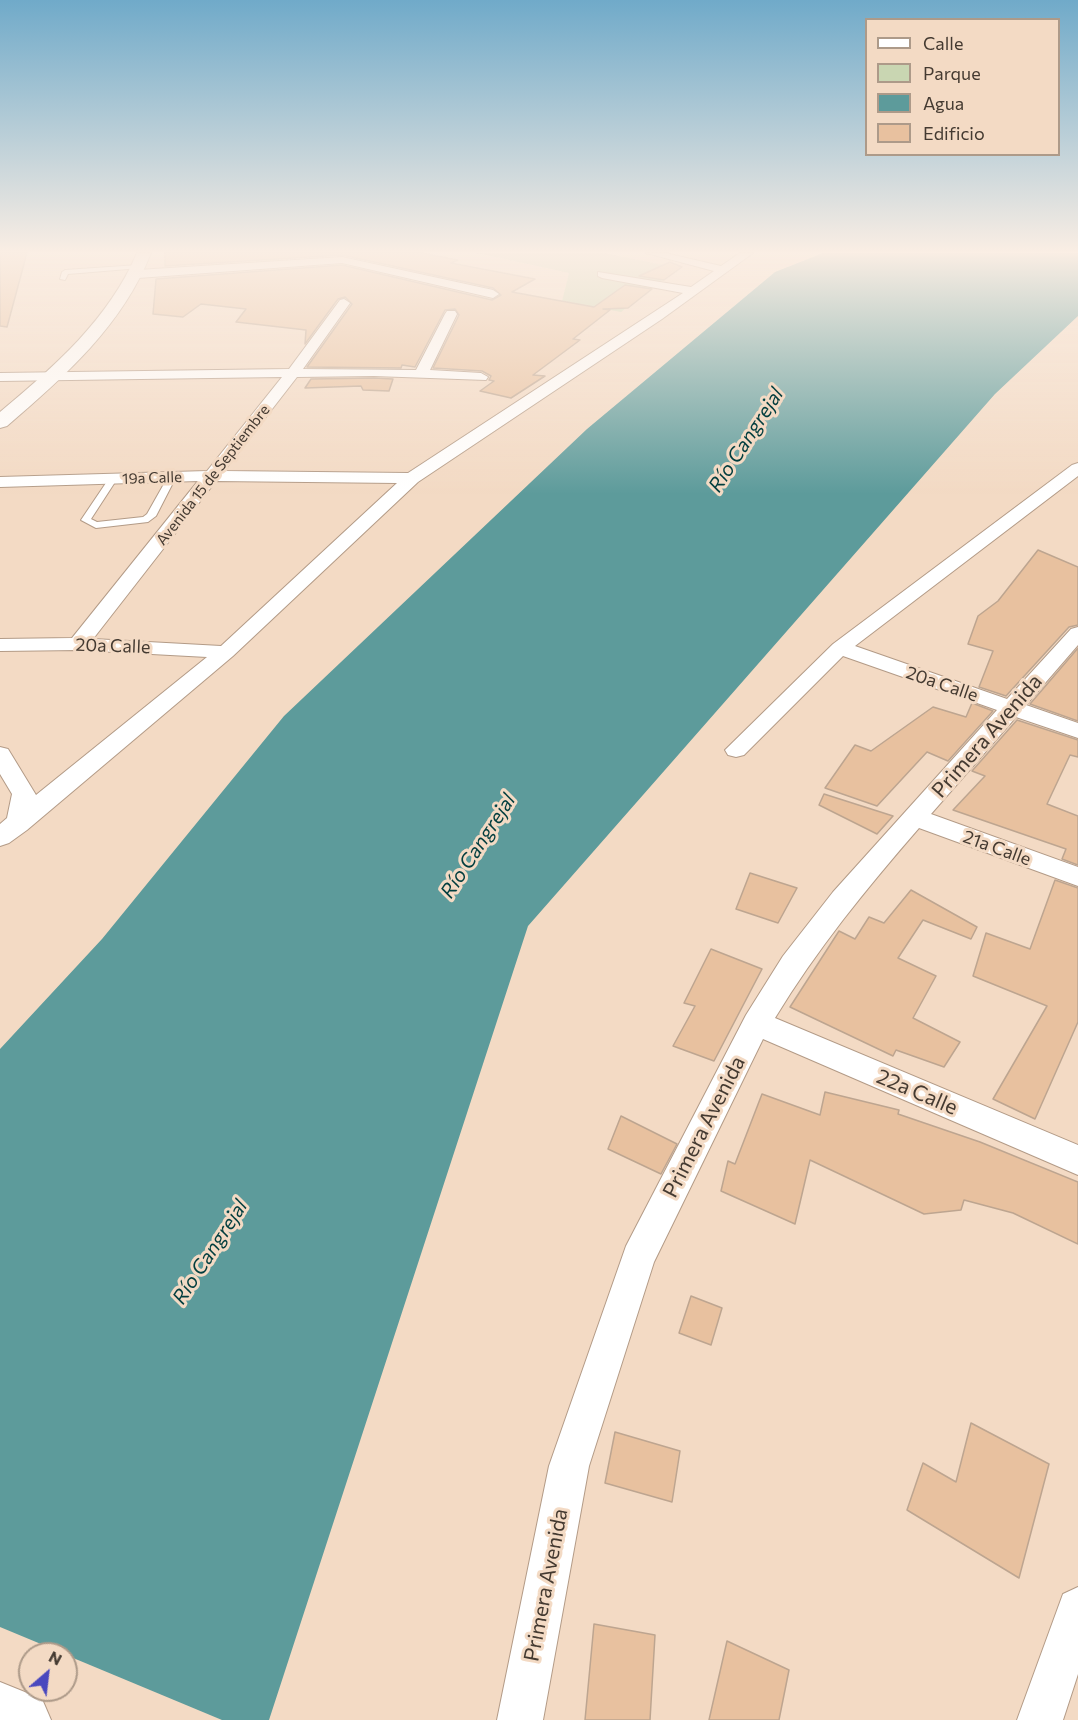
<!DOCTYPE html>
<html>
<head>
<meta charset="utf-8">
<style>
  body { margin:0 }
  #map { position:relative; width:1078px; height:1720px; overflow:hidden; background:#f3dac4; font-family:Commissioner,sans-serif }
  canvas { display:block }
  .legend { position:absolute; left:865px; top:18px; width:195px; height:138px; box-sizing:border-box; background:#f3dac4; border:2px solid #ad9a89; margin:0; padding:8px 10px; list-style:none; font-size:18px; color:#443a31 }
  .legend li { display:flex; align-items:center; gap:12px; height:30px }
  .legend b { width:30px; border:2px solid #ad9a89 }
  .north { position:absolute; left:18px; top:1642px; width:60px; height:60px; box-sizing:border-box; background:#f3dac4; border:2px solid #ad9a89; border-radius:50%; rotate:28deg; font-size:16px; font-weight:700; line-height:24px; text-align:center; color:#443a31 }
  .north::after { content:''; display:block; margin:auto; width:21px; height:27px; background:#4948be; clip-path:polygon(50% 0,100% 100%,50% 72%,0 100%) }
</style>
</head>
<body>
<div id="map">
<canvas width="1078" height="1720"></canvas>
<ul class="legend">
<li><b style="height:8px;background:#fff"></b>Calle</li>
<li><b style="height:16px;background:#c9d6b2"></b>Parque</li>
<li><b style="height:16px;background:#5d9b9b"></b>Agua</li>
<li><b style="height:16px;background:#e8c19f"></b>Edificio</li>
</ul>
<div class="north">N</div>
</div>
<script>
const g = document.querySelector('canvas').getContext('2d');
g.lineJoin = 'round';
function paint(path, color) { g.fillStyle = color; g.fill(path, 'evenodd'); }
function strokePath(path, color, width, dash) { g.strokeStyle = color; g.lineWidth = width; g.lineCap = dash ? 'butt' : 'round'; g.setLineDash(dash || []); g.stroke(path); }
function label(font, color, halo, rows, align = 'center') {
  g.font = font + ' Commissioner,sans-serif'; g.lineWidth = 6; g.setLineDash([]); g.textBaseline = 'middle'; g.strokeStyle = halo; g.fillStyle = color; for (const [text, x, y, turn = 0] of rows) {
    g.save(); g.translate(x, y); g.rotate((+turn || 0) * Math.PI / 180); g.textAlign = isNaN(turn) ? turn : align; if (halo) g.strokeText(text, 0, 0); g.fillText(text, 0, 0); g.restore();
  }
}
paint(new Path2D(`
  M477,253H604L678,268L621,312L562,301L569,273Z`), '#c9d6b2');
paint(new Path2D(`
  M823,253H1078V316L995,394L528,926L269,1720H0V1049L102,939L284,716L587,429L775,272ZM30,1654H66V1690H30Z`), '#5d9b9b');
paint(new Path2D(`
  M0,1627L65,1654H30V1690H66V1655L222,1720H0Z`), '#f3dac4');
const building = new Path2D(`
  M0,253H27L7,327L0,326Z
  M165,253H421L458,260L451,263L535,279L512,292L594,307L625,285L652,289L628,308L603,309L610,310L573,339L580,340L533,375L545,376L511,398L480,391L494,381L489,380L491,376L482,371L433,368L459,315L455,309L445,310L415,367L402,365L401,368L307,367L352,304L345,297L338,299L305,344L306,330L236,322L246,309L201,304L183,317L153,314L156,279L342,265L492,300L501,295L493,288L342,255L165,266Z
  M670,262L682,267L664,280L639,276Z
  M311,379L374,378L393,379L389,391L363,390L361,386L305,388Z
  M1038,550L1078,567V625L1069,627L1006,696L979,687L993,651L968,644L978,616L998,601Z
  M1078,648V721L1030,704Z
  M972,703L993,711L948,761L927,752L877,806L825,788L855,745L871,751L933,707L966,717Z
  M1017,720L1078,740V757L1070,755L1047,804L1078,816V865L1062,859L1066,849L953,810L985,776L972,771Z
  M824,794L893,816L877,834L819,805Z
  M750,873L797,888L778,923L736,909Z
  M1055,880L1078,888V1022L1035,1119L993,1099L1047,1006L973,976L986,933L1030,949Z
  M911,890L977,927L971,939L923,920L898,958L936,976L913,1018L960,1042L944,1067L896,1050L893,1056L790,1007L839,931L855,939L869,917L884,923Z
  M711,949L762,969L714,1061L673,1046L695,1006L684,1003Z
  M825,1092L899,1110L898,1114L980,1142L1078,1182V1244L1013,1213L964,1200L961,1210L924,1214L810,1160L795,1224L721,1191L728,1161L735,1164L762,1094L820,1115Z
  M621,1116L677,1144L661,1174L608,1149Z
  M691,1296L722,1308L711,1345L679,1333Z
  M971,1423L1049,1464L1019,1578L907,1510L923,1463L956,1482Z
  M615,1432L680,1451L672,1502L605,1483Z
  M594,1624L655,1635L650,1720H585Z
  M727,1641L789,1670L779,1720H709Z`);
paint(building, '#e8c19f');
strokePath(building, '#bda590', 1.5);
const service = new Path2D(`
  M138,265L140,268L68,274L65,280L60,279L62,272L65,270Z
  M169,475L176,477L156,516L148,522L96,528L81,520L110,477L113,476L117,479L91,519L97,522L143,517L147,514Z`);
const minor = new Path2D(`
  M646,253H665L721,266L740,253H753L662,319L418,482L233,656L27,830L9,843L0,846V824L7,818L12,794L0,774V747L8,749L36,795L207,657L78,650L0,651V639L72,638L198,481L0,487V477L207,471L282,377L0,381V373L289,369L340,300L344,299L350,303L303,369L416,370L445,314L447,311H455L457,314L430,370L481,373L488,377L486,380L374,376L297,377L224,471L408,473L683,293L602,278L598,276V272L691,287L714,271ZM216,481L397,483L221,646L93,639Z
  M342,257L493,290L499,294L493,298L342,263L138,278L132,274L138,270Z
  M1078,463V476L855,646L1007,699L1071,629L1078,627V645L1026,705L1078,723V738L1016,717L931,814L1078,867V886L919,828C866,889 817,949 775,1018L1078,1145V1175L763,1039L654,1262L589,1466L543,1720H497L549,1466L626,1246L746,1015L783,956L833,892L997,710L843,656L744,755L736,757L728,755L725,750L833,644L1072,465Z
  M1078,1587V1674L1063,1720H1017L1063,1594Z`);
const tertiary = new Path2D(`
  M137,253H151C123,325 64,377 7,426L0,428V412C54,367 109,319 137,253Z`);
const secondary = new Path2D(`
  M0,1682L42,1699L51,1720H0Z`);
strokePath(service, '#b39b87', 2);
strokePath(minor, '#b39b87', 2);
strokePath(tertiary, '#b39b87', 2);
strokePath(secondary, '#b39b87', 2);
paint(service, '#fff');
paint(minor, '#fff');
paint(tertiary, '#fff');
paint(secondary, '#fff');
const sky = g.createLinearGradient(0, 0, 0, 494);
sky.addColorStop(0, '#70aac9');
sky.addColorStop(0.51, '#faeee4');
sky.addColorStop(1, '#faeee400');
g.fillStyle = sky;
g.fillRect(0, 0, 1078, 494);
label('15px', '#443a31', '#f3dac4', [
  ["Avenida 15 de Septiembre",213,475,-52],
  ["19a Calle",152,478,-2]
]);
label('18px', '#443a31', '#f3dac4', [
  ["20a Calle",113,646,2],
  ["20a Calle",942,684,19],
  ["21a Calle",997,848,20]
]);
label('italic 20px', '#003d3e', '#f3dac4', [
  ["Río Cangrejal",746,440,-57],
  ["Río Cangrejal",478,846,-57],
  ["Río Cangrejal",210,1252,-57]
]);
label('21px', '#443a31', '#f3dac4', [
  ["Primera Avenida",987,736,-49],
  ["22a Calle",917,1092,23],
  ["Primera Avenida",704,1127,-63],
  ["Primera Avenida",546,1585,-79]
]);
</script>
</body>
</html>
